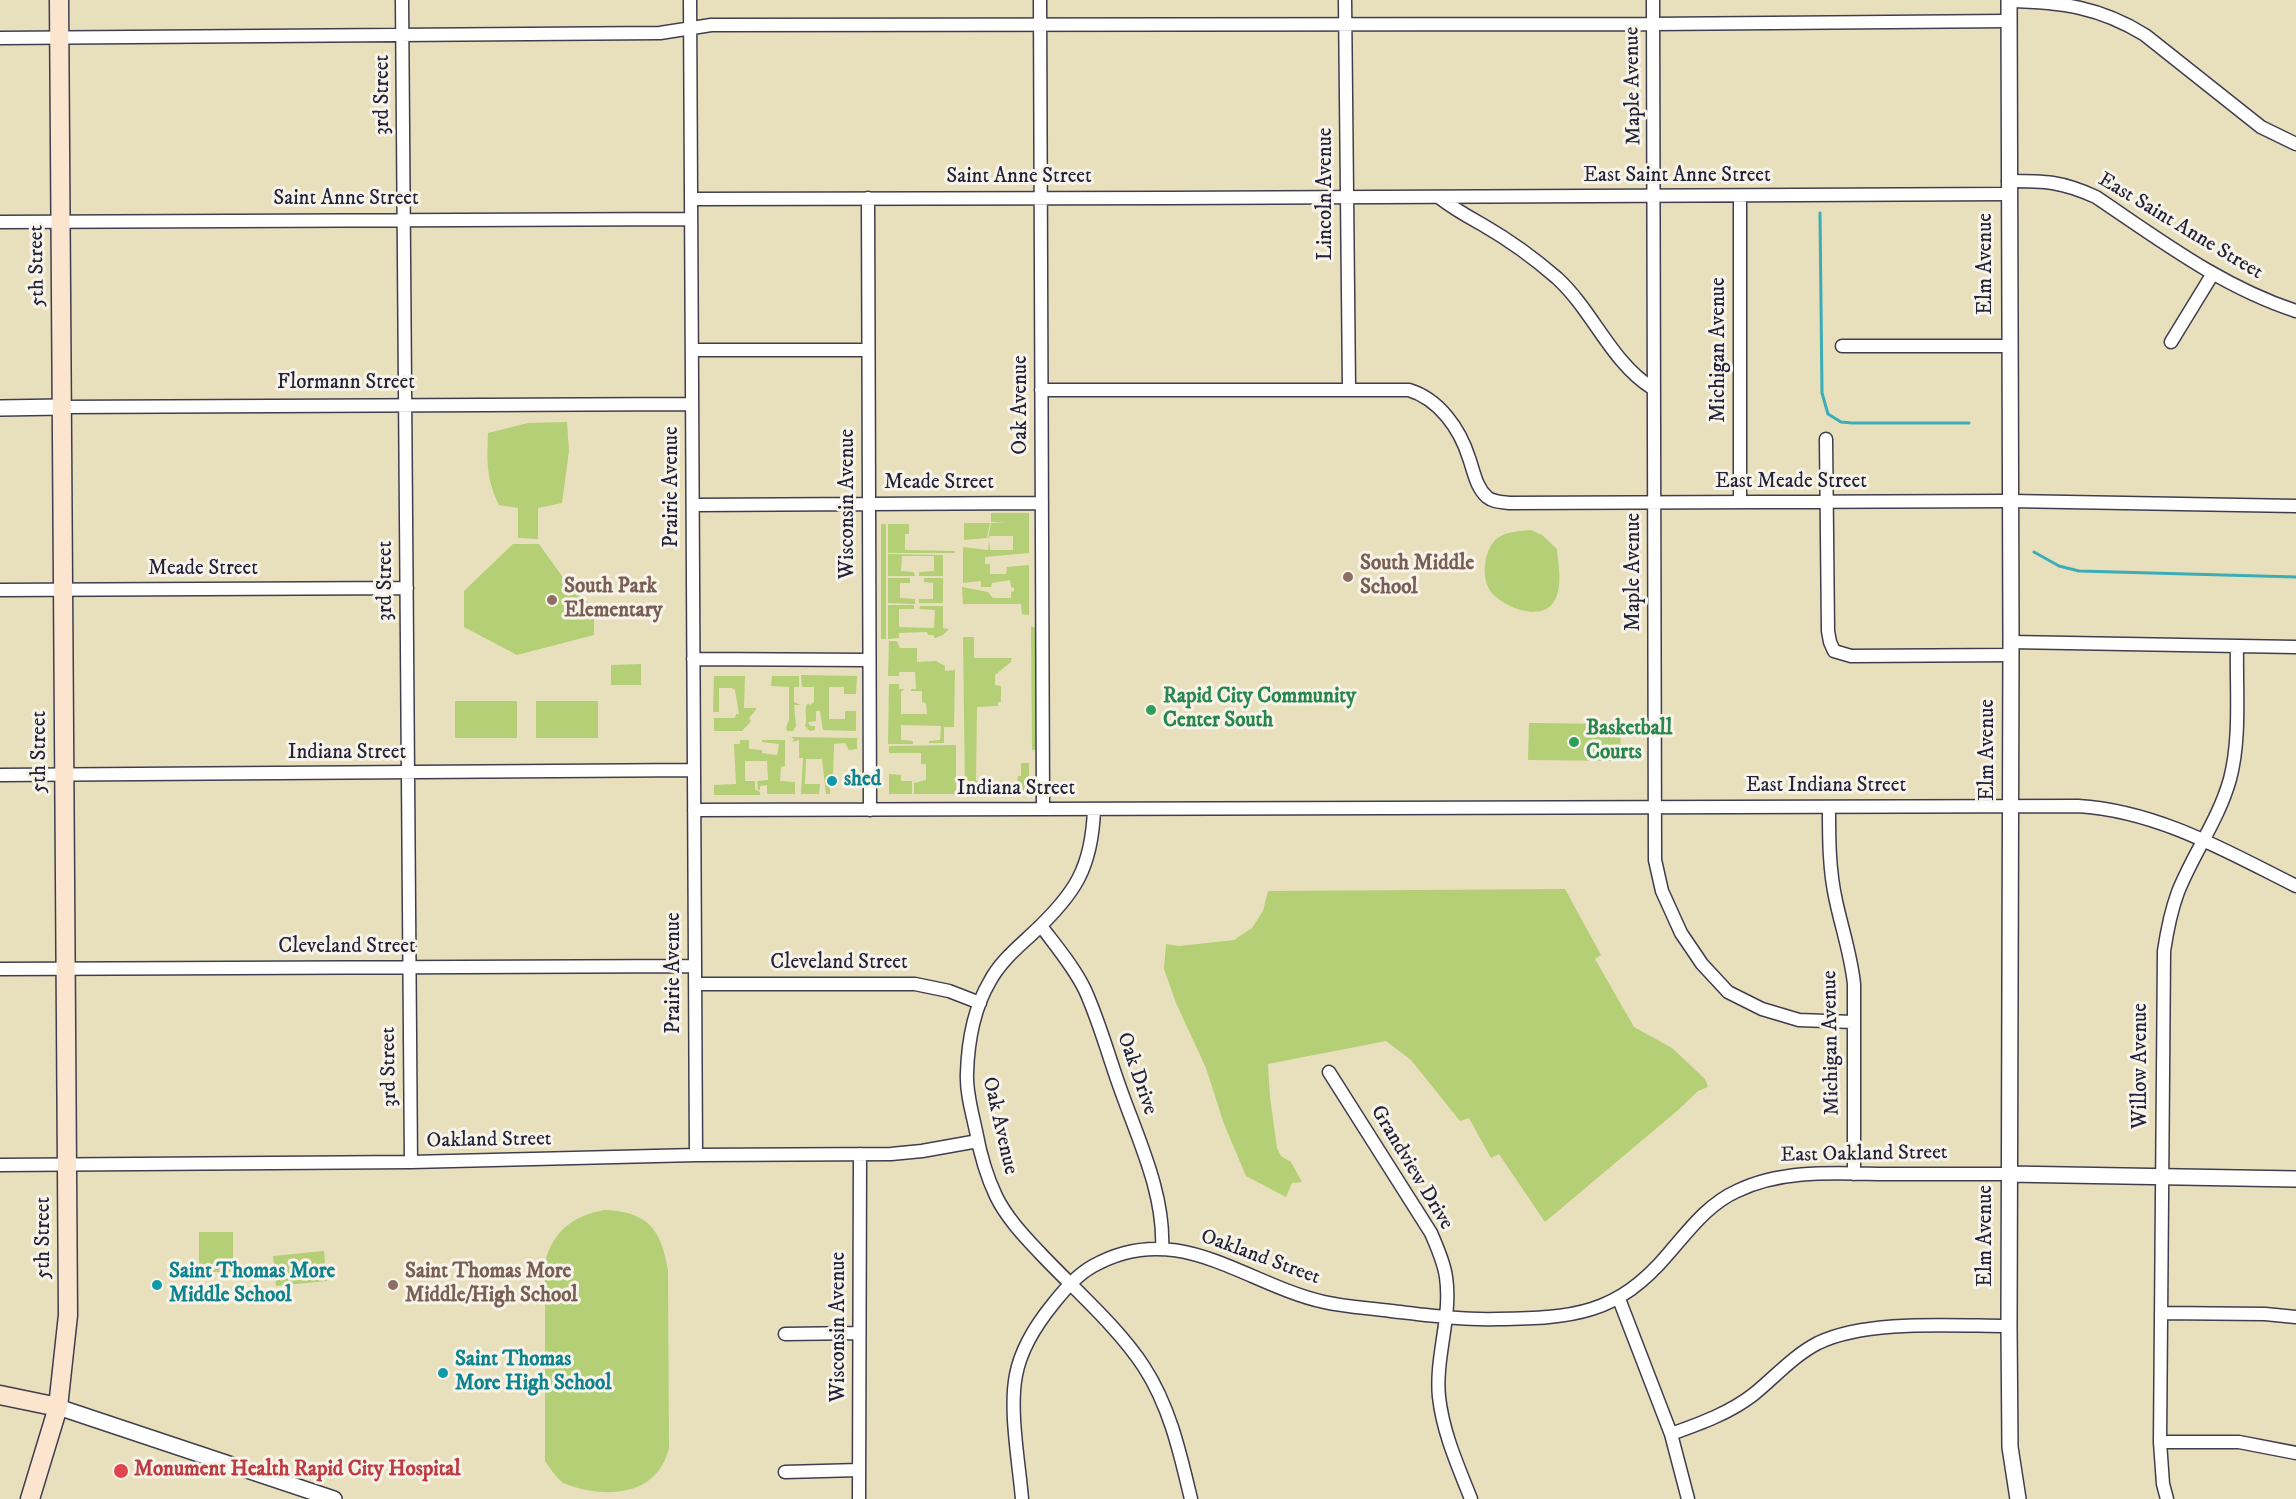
<!DOCTYPE html>
<html>
<head>
<meta charset="utf-8">
<style>
  body { margin:0 }
  canvas { display:block; background:#e8e0bc }
</style>
</head>
<body>
<canvas width="2296" height="1499"></canvas>
<script>
const g = document.querySelector('canvas').getContext('2d');
g.lineJoin = 'round';
function paint(path, color) { g.fillStyle = color; g.fill(path, 'evenodd'); }
function strokePath(path, color, width, dash) { g.strokeStyle = color; g.lineWidth = width; g.lineCap = dash ? 'butt' : 'round'; g.setLineDash(dash || []); g.stroke(path); }
function label(font, color, halo, rows, align = 'center') {
  g.font = font + ' "IM FELL DW Pica",serif'; g.lineWidth = 6; g.setLineDash([]); g.textBaseline = 'middle'; g.strokeStyle = halo; g.fillStyle = color; for (const [text, x, y, turn = 0] of rows) {
    g.save(); g.translate(x, y); g.rotate((+turn || 0) * Math.PI / 180); g.textAlign = isNaN(turn) ? turn : align; if (halo) g.strokeText(text, 0, 0); g.fillText(text, 0, 0); g.restore();
  }
}
paint(new Path2D(`
  M567,422L569,451L562,503L538,508V539L518,538V508L499,505C486,478 487,462 488,433L528,423Z
  M991,513H1029V553L985,557V564H990V574H1006L1007,567L1029,565V615L1022,614L1021,604H963L962,587L988,592L993,598H1011V592L1014,591V588L1011,587L1010,580L992,583L991,587H981V581L963,583V547L988,550L989,541L990,550H1013V536H990L988,539L991,523L1006,522H991Z
  M964,523H990L987,538L964,540Z
  M881,524H886V639H881Z
  M888,524H909V534H905V550L955,551V553H888Z
  M1531,530L1542,535L1557,549C1558,563 1562,581 1557,595C1548,625 1505,609 1491,592C1480,577 1484,547 1499,537C1509,531 1521,531 1531,530Z
  M513,544H539L564,579L594,608V635L517,655L464,627V591Z
  M888,554L943,555V576H919V572L934,571V556H902L901,571L914,572L915,576H888Z
  M888,578H910V583H900V598L915,599V604L888,603Z
  M924,578H943V603H919V599H933V583L924,582Z
  M888,605H914V609H899V627L934,628L935,610L919,609L920,606H943V628L949,629L943,635L935,638L933,635H928L927,632L899,633V638L888,639Z
  M1031,626L1036,628V750H1032Z
  M963,637H974V658H1012L1011,662L995,675V685L1001,686V702H998V706L977,707L976,781L1017,782L1018,776H1021V763H1029V793H965Z
  M889,641H897L900,648H917V662L936,661L945,666V671L955,670L954,727H944V743H929V741L940,740L941,726L901,725V740L913,741V744H888L889,684H899V689H904L901,692V714H927L926,703L922,702V691H911V689H916L915,672H899V676H888Z
  M641,664V685H611V665Z
  M801,675L857,676L856,694H844V687H829V719H845V711H856V731L823,730L820,711H816V721L808,722L810,726H815V730L810,731L805,726C808,719 803,709 808,703L810,705L814,702V687H802Z
  M714,676H745L744,708H756V710L749,718L751,721L742,731H714V718H735L736,714H739L735,690L732,688H719V712H713Z
  M772,676H799V687H794V702L801,705H794L796,726L793,731H787L786,728L789,720V687L771,686Z
  M455,701H517V738H455Z
  M536,701H598V738H536Z
  M1529,723L1621,724L1620,761L1528,760Z
  M791,737L857,738V749L849,750L845,743L834,744L833,778H830V794H826L822,759H806L805,784H820L819,794H801L803,758H799V740L792,742L794,739Z
  M740,740H749V749L762,750V753L777,755L779,744L762,742V740H785V766L781,767L780,781L795,782V794H767V785L760,786V790H758L757,781L768,780L767,761H745V781H755V789L760,792V795H714V785L736,784L734,744H740Z
  M956,745V794H914V783L926,780V764H921V753H889V746Z
  M889,774L901,775V781H912V794H889Z
  M1565,889L1601,955L1595,959L1634,1027L1672,1048L1705,1079L1708,1087L1698,1091L1677,1111L1545,1222L1499,1154L1491,1158L1469,1118L1460,1121L1411,1060L1386,1041L1268,1064L1270,1097L1277,1148L1281,1156L1291,1162L1302,1182L1292,1183L1286,1197L1246,1176L1224,1124L1206,1068L1176,1003L1164,969L1166,944L1179,946L1234,940L1252,928L1263,911L1268,891Z
  M605,1210C649,1212 661,1230 668,1270L669,1448C657,1498 603,1499 563,1483C556,1477 550,1469 545,1461V1262C553,1231 574,1215 605,1210Z
  M199,1232H233V1272H208L203,1275L199,1268Z
  M324,1251L327,1281L276,1286L273,1256Z`), '#b4cf75');
strokePath(new Path2D(`
  M1820,213L1822,393L1828,414L1841,422L1852,423H1969
  M2034,552L2059,566L2079,571L2296,577`), '#3cadb7', 3);
const minor = new Path2D(`
  M402,0L411,1162
  M690,0L696,1155
  M1040,0L1043,809
  M1345,0L1349,388
  M1653,0C1653,287 1653,574 1655,860L1662,891L1681,933L1702,964L1728,992L1762,1009L1799,1020L1853,1022
  M2009,1C2061,2 2100,7 2145,35L2261,127L2296,144
  M0,38L660,33L711,25L1653,24L2008,21
  M2008,181C2045,181 2061,181 2096,197C2160,240 2222,287 2296,311
  M1740,197V502
  M868,198L870,810
  M1440,198C1454,209 1467,216 1483,225C1509,240 1534,258 1557,278C1593,311 1611,362 1652,388
  M691,199C1130,197 1569,199 2008,194
  M0,222L691,219
  M2171,342L2212,275
  M1842,346H2008
  M692,350H868
  M1041,390H1409C1439,399 1460,429 1469,458C1474,472 1476,487 1487,497C1493,502 1501,502 1509,503L2010,501L2296,506
  M62,407L692,404
  M1826,439L1828,631L1830,642L1834,651L1851,656L2011,655
  M693,505L1042,503
  M0,590L407,588
  M2011,642L2296,647
  M693,659L869,660
  M0,775L694,770
  M1829,807C1829,839 1829,870 1836,901C1842,929 1851,955 1854,984V1174
  M1094,809C1092,868 1075,894 1032,934C1017,948 1000,962 990,981C974,1008 968,1041 967,1073C966,1092 972,1112 976,1131C980,1153 986,1175 996,1196C1006,1217 1024,1236 1040,1253C1074,1289 1118,1327 1144,1367C1170,1407 1180,1453 1191,1499
  M694,810L2078,806C2158,811 2226,851 2296,886
  M1041,926C1056,946 1074,967 1085,990C1099,1021 1108,1054 1119,1085C1137,1137 1165,1193 1162,1249
  M0,969L695,966
  M695,984H915L949,991L980,1003
  M1329,1072L1431,1233C1437,1247 1444,1262 1446,1277C1452,1317 1435,1357 1439,1397C1443,1433 1458,1466 1471,1499
  M0,1165L411,1162L696,1155L891,1154L922,1151L978,1141
  M1619,1299L1671,1434L1688,1499
  M2161,1313L2265,1314L2296,1317
  M785,1334L859,1333
  M1671,1434C1699,1424 1730,1413 1754,1394C1775,1377 1793,1356 1818,1343C1867,1319 1954,1326 2009,1326
  M2160,1442H2239L2296,1453
  M785,1472L859,1470
  M859,1499L860,1154
  M1022,1499C1019,1463 1009,1410 1016,1375C1021,1348 1036,1325 1053,1304C1065,1289 1077,1275 1093,1266C1178,1218 1244,1284 1324,1302C1346,1307 1369,1308 1391,1311C1426,1315 1462,1320 1497,1319C1573,1318 1617,1315 1669,1253C1689,1230 1708,1204 1737,1191C1782,1169 1835,1173 1884,1174C1925,1174 1967,1174 2008,1174
  M2167,1499L2163,1484L2160,1442L2164,951C2167,931 2171,911 2178,892C2193,854 2219,819 2230,779C2241,738 2236,688 2237,646`);
const tertiary = new Path2D(`
  M2009,0L2011,642L2009,1326L2010,1447L2018,1499
  M0,408L62,407
  M2008,1174L2296,1179
  M58,1407L334,1499`);
const secondary = new Path2D(`
  M0,1395L58,1407
  M30,1499L58,1407L68,1315L59,0`);
strokePath(minor, '#403e4e', 15);
strokePath(tertiary, '#403e4e', 18);
strokePath(secondary, '#403e4e', 21);
strokePath(minor, '#fff', 12);
strokePath(tertiary, '#fff', 15);
strokePath(secondary, '#fbe5cf', 18);
for (const [x, y, r, color] of [
  [1348,577,6,"#8d6e63"],
  [552,600,6,"#8d6e63"],
  [1151,710,6,"#2e9e5b"],
  [1574,742,6,"#2e9e5b"],
  [832,781,6,"#0f9aa8"],
  [157,1285,6,"#0f9aa8"],
  [393,1285,6,"#8d6e63"],
  [443,1373,6,"#0f9aa8"],
  [121,1471,8,"#e0444e"]
]) { const dot = new Path2D(); dot.arc(x, y, r, 0, 2 * Math.PI); g.fillStyle = color; g.fill(dot); strokePath(dot, '#f7f3e8', 2); }
label('21px', '#22223b', '#f7f3e8', [
  ["Maple Avenue",1634,86,-91],
  ["3rd Street",384,95,-90],
  ["East Saint Anne Street",1677,177],
  ["Saint Anne Street",1019,178],
  ["Lincoln Avenue",1327,194,-90],
  ["Saint Anne Street",346,200],
  ["East Saint Anne Street",2180,227,31],
  ["Elm Avenue",1987,264,-90],
  ["5th Street",38,266,-91],
  ["Michigan Avenue",1720,350,-90],
  ["Flormann Street",346,384],
  ["Oak Avenue",1022,405,-90],
  ["East Meade Street",1791,483],
  ["Meade Street",939,484],
  ["Prairie Avenue",673,487,-90],
  ["Wisconsin Avenue",849,504,-90],
  ["Meade Street",203,570],
  ["Maple Avenue",1635,572,-90],
  ["3rd Street",387,581,-90],
  ["Elm Avenue",1989,750,-90],
  ["5th Street",41,752,-90],
  ["Indiana Street",347,754],
  ["East Indiana Street",1826,787],
  ["Indiana Street",1016,790],
  ["Cleveland Street",347,948],
  ["Cleveland Street",839,964],
  ["Prairie Avenue",675,973,-90],
  ["Michigan Avenue",1832,1043,-91],
  ["Willow Avenue",2142,1066,-90],
  ["3rd Street",390,1067,-91],
  ["Oak Drive",1136,1074,71],
  ["Oak Avenue",999,1126,77],
  ["Oakland Street",489,1141,-1],
  ["East Oakland Street",1864,1155,-1],
  ["Grandview Drive",1411,1168,59],
  ["Elm Avenue",1987,1236,-90],
  ["5th Street",45,1238,-90],
  ["Oakland Street",1260,1258,20],
  ["Wisconsin Avenue",840,1327,-90]
]);
label('bold 21px', '#785e54', '#f7f3e8', [
  ["South Middle",1360,565],
  ["School",1360,589],
  ["South Park",564,588],
  ["Elementary",564,612],
  ["Saint Thomas More",405,1273],
  ["Middle/High School",405,1297]
], 'left');
label('bold 21px', '#27864d', '#f7f3e8', [
  ["Rapid City Community",1163,698],
  ["Center South",1163,722],
  ["Basketball",1586,730],
  ["Courts",1586,754]
], 'left');
label('bold 21px', '#0d838f', '#f7f3e8', [
  ["shed",844,781],
  ["Saint Thomas More",169,1273],
  ["Middle School",169,1297],
  ["Saint Thomas",455,1361],
  ["More High School",455,1385]
], 'left');
label('bold 21px', '#be3a42', '#f7f3e8', [
  ["Monument Health Rapid City Hospital",134,1471]
], 'left');
</script>
</body>
</html>
